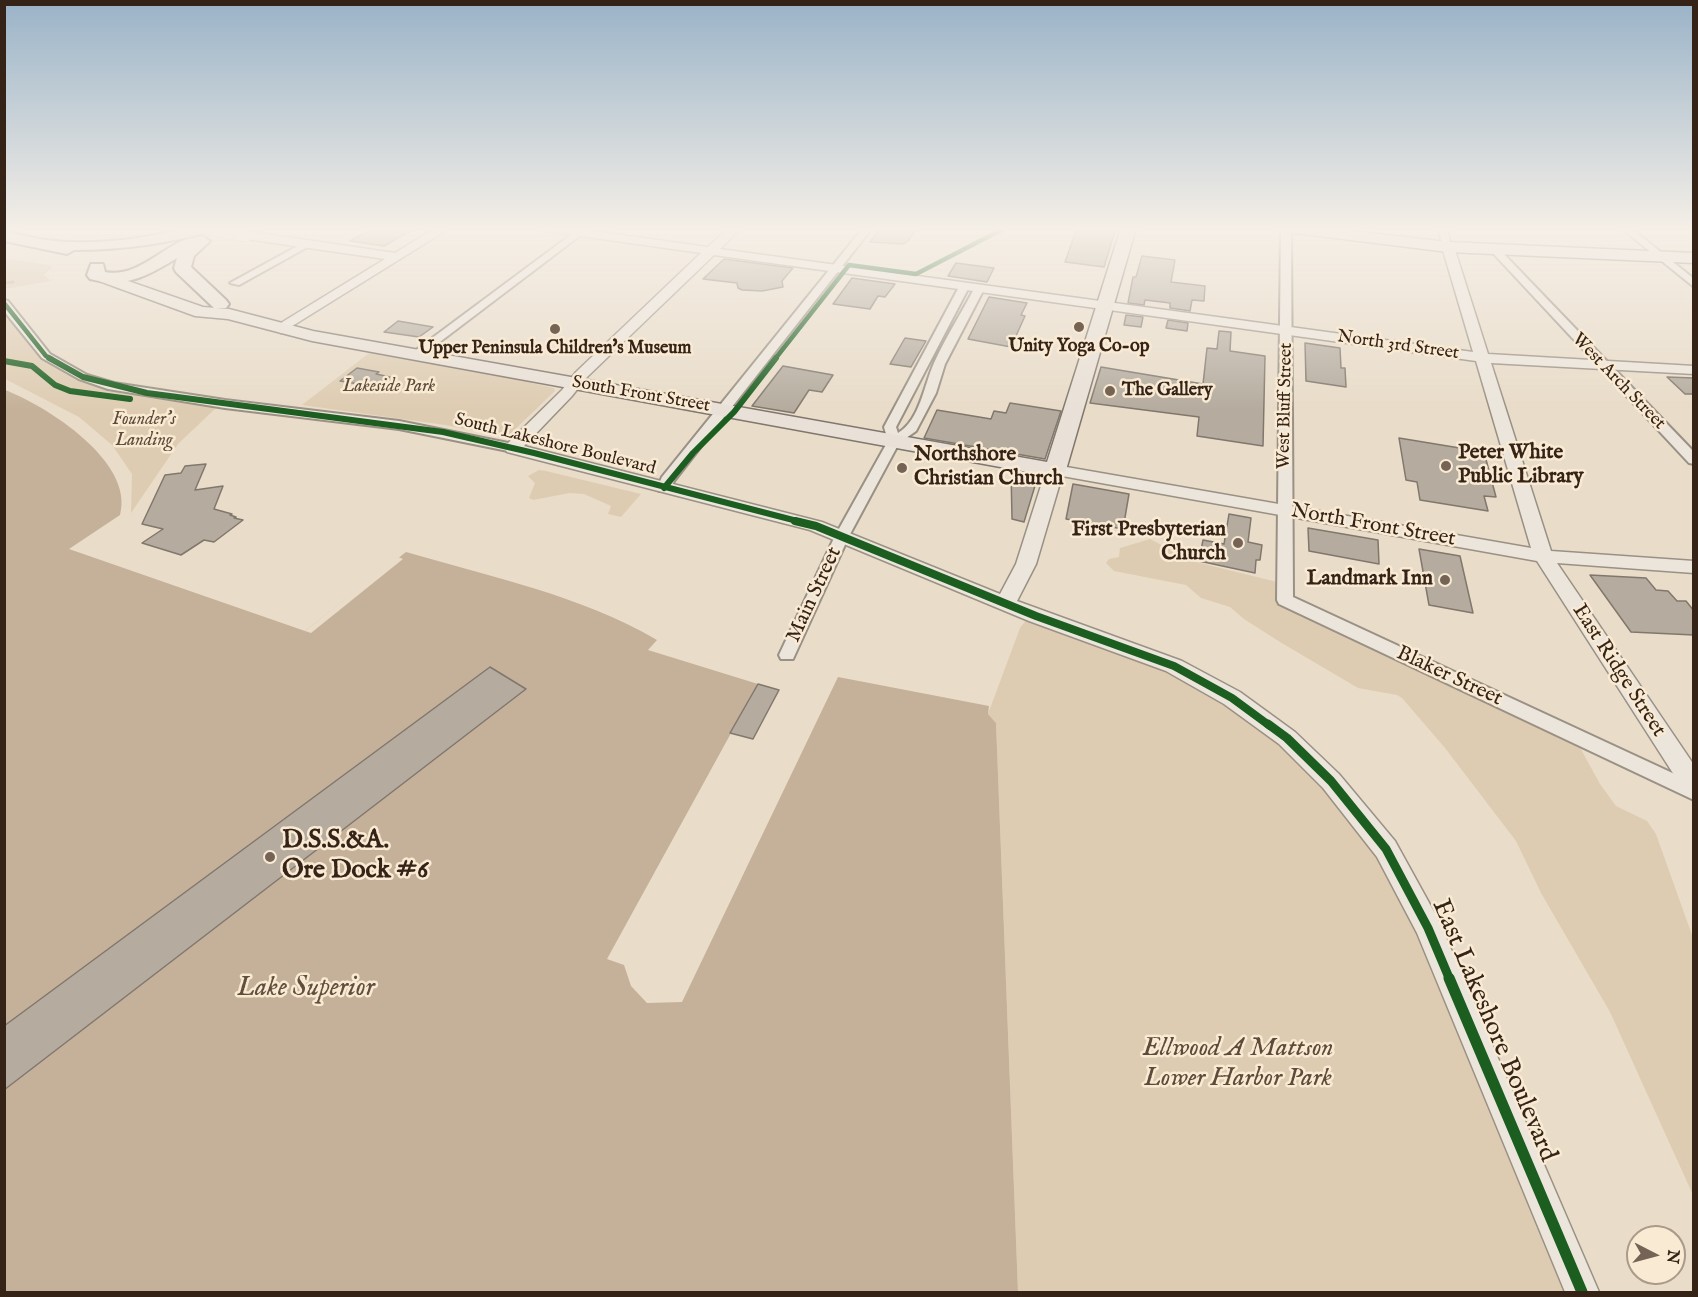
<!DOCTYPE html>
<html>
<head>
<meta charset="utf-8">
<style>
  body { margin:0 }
  #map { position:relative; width:1698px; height:1297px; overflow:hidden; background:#e9dcc9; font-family:"IM FELL English",serif }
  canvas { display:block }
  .frame { position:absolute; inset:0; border:6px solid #362317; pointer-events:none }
  .north { position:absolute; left:1626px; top:1225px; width:60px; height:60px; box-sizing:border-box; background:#f9ead3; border:2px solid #ab9a88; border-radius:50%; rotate:96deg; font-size:16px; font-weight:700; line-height:24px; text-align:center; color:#362317 }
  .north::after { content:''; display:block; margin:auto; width:21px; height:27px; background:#756455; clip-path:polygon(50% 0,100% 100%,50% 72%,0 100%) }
</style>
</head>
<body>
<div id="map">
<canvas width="1698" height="1297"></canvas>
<div class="frame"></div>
<div class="north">N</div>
</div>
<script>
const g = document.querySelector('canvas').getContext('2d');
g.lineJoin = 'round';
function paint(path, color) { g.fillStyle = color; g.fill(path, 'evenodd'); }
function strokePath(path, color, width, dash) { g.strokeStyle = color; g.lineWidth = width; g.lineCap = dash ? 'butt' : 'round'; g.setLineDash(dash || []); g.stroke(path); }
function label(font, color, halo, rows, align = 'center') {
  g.font = font + ' "IM FELL English",serif'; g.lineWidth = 5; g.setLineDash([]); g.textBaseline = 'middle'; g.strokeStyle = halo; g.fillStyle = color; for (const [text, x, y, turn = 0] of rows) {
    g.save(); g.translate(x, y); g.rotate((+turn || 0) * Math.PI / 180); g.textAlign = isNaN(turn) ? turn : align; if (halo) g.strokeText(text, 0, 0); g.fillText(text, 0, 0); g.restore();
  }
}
paint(new Path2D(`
  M4,259C15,261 45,262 52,267L44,275L51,281L5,289Z
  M5,307L39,354L99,385L148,397L218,406L178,444L131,513L132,474L112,445L79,417L5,379Z
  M369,353L483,372L554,388L555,391L507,437L445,425L302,405Z
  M539,470L546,471L641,494L621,517L608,514L611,506L584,494L570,493L533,500L529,498L535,483L528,476Z
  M1150,539L1192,561L1277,582L1279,587L1276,596L1282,603L1577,742L1600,784L1616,806L1647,821L1656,834L1693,938V1195L1610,1012L1541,893L1516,841L1445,748L1402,698L1397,695L1358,688L1280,642L1244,619L1230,607L1201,598L1186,585L1114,571L1106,563L1109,559L1119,557L1120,548Z
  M1031,614L1174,666L1331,781L1428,928L1582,1292H1018L996,723L988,714L1020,628Z`), '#deccb2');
paint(new Path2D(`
  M5,390C47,406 135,462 120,515L69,549L305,631L406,552C491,577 580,595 657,640L648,650L758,684L607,959L624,965L631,986L647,1003L682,1002L838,677L989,706L988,714L996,723L1018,1292H5Z`), '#c5b199');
paint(new Path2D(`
  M398,557L403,559L311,633L305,631Z`), '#e9dcc9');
strokePath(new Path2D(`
  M4,283L13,282`), '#c5b199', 3);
const building = new Path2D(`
  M373,228H415L384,246L350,241Z
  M880,228H917L908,241L903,244L870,242Z
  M1077,228H1116L1104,267L1065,262Z
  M1142,256L1175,260L1171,282L1205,286L1204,301L1192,300L1190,311L1170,308V303L1145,300L1144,305L1128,303L1133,277H1136Z
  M724,259L793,268L782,281L783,287L762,291L742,290L738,288L737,283L703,279Z
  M956,263L994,268L987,282L948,276Z
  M852,278L895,284L885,297L878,296L870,309L833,304Z
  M989,297L1027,303L1021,315L1025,316L1011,347L968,339Z
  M1126,315L1143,317L1141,327L1124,325Z
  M1168,320L1188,323L1187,331L1166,328Z
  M398,321L433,327L419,337L384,332Z
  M1219,331L1231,332L1230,351L1265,356L1263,446L1197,436L1199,417L1090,403L1101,367L1203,384L1207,348L1217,349Z
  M905,338L926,341L911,367L890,364Z
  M1305,343L1340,348L1341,368H1345L1346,387L1306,381Z
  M783,366L833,375L822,392L809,390L794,413L752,406Z
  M357,368L379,372L376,374L390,377L377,387L340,381Z
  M1667,377L1694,378V394H1685Z
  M1010,403L1061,411L1045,459L924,438L937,410L991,419L994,411L1006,413Z
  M1399,438L1484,452L1496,497L1484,496L1488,511L1420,500L1417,482L1406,480Z
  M206,464L195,490L223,486L214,509L232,514L230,515L236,517L234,518L243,520L214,542L204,540L181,555L142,543L163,529L142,524L165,475L181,473L185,466Z
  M1011,471L1038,476L1024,522L1012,519Z
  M1073,484L1129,494L1123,529L1066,519Z
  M1229,514L1251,518L1248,542L1262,545L1260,560H1256L1255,573L1199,561L1203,540L1224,544Z
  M1308,528L1378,540L1379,564L1309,551Z
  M1419,549L1460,556L1473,613L1429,605Z
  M1590,575L1646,578L1656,590L1668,591L1677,601H1686L1694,611V635L1631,632Z
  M490,667L526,689L4,1090V1026Z
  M758,684L779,690L753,739L730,733Z`);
paint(building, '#b5ac9f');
strokePath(building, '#81776d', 1.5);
const minor = new Path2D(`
  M580,228H590L420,357H412V353Z
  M863,228H872L674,481L669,491H659L657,488L662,477Z
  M1281,228H1291L1293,597L1694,783V800L1279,604L1277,600Z
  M1438,228H1447L1451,249L1443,247Z
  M1621,228H1631L1694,279V287Z
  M305,242L313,244L239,285L230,283Z
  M1492,248H1498L1694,452V464L1689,463L1492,252Z
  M964,284L969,287L896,427L898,433C920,420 924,385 934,363C945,338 961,314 974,289L983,287L984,289L945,364L936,393L916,431L899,443L849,536L793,659H781L779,655L835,536L888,441L884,427L959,287Z
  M4,300L8,301L50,354L87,375L114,383L225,400L399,421L513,444L519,448L513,452L399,429L225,408L108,389L79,379L42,358L4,311Z`);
const tertiary = new Path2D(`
  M435,228H450L281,333L274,329L276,326L385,259L246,239L240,235L246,231L395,253Z
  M538,228H571L708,247L728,228H741L720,249L1473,352L1442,247L1448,243L1454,247L1488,354L1694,366V374L1491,363L1551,551L1694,561V573L1557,563L1694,765V795L1685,792L1537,561L1062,476L1036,564L1017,601L1182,661L1240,692L1295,732L1339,774L1395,841L1438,919L1599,1292H1565L1417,933L1377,857L1323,788L1279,744L1224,704L1166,671L1029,621L810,530L507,452L505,448L507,444L562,390L576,372L701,253L544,231ZM714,255L1476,361L1531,548L1055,465L1049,466L1046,470L1016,564L1000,594L822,522L524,446L572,396L586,378Z`);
const primary = new Path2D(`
  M1121,228H1136L1066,470L1063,475L1055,477L312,341L228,319L195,316L99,281L97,278L105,273L203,307L229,309L313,331L1047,462Z
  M1279,228H1327L1448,242L1694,253V263L1448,252L1286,232Z`);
const trunk = new Path2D(`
  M187,228H214L212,231C166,244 121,250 74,250L67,254L4,241V231C18,234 32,238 46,240C91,246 143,239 187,228Z
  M202,236L210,241L194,256L191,267L226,300L229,304L226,308H214L176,272L174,268L177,258C146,277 126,288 90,279L87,275L91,264H103L105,272C135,278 158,251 184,240C190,238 196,238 202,236Z`);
strokePath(minor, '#9a9184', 4);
strokePath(tertiary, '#9a9184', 3);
strokePath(primary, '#81776d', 3);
strokePath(trunk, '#81776d', 4);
paint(minor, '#ece5dc');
paint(tertiary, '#ece5dc');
paint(primary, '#e9e1d7');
paint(trunk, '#e9e1d7');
const tertiaryBridge = new Path2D(`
  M204,228L246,235`);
strokePath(tertiaryBridge, '#9a9184', 14, []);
strokePath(tertiaryBridge, '#ece5dc', 13);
strokePath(new Path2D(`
  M4,303L46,356L52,359
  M775,359L849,265L916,274L1005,228`), '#1b5e20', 4.5);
strokePath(new Path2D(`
  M49,358L83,377L147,393L443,432L534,453L801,522
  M4,361L32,366L55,385L70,391L130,399
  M664,488L693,453L734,412L776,358`), '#1b5e20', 6);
strokePath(new Path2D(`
  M795,521L816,526L1036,616L1174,666L1232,698L1270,726`), '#1b5e20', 8);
strokePath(new Path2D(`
  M1268,724L1287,738L1331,781L1386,849L1428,928L1450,980`), '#1b5e20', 9);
strokePath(new Path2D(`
  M1449,978L1582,1292`), '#1b5e20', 11);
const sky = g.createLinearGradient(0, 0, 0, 410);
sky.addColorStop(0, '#9ab3c8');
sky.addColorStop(0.56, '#f5efe7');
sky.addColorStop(1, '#f5efe700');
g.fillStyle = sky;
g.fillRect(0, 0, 1698, 410);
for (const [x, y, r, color] of [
  [1079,327,6,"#756455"],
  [555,329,6,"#756455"],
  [1110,391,6,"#756455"],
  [1446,466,6,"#756455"],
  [902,468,6,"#756455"],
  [1238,543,6,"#756455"],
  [1445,580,6,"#756455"],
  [270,857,6,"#756455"]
]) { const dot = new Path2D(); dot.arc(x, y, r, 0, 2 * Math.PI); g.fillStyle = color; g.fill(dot); strokePath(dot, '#f9ead3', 2); }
label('18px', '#362317', '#f9ead3', [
  ["North 3rd Street",1398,346,8],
  ["West Arch Street",1618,382,46],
  ["South Front Street",641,395,10],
  ["West Bluff Street",1286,406,-89],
  ["South Lakeshore Boulevard",555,445,14]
]);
label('bold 18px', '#362317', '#f9ead3', [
  ["Unity Yoga Co-op",1079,347],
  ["Upper Peninsula Children's Museum",555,349],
  ["The Gallery",1122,391,"left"]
]);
label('italic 18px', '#5e4a39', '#f9ead3', [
  ["Lakeside Park",389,387],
  ["Founder's",144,420],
  ["Landing",144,441]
]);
label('bold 21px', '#362317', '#f9ead3', [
  ["Peter White",1458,454],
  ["Public Library",1458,478],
  ["Northshore",914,456],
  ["Christian Church",914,480],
  ["First Presbyterian",1226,531,"right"],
  ["Church",1226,555,"right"],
  ["Landmark Inn",1433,580,"right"]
], 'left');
label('21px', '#362317', '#f9ead3', [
  ["North Front Street",1373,526,10],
  ["Main Street",815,595,-65],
  ["East Ridge Street",1618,671,57],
  ["Blaker Street",1449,677,25]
]);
label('bold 26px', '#362317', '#f9ead3', [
  ["D.S.S.&A.",282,842],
  ["Ore Dock #6",282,872]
], 'left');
label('26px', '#362317', '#f9ead3', [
  ["East Lakeshore Boulevard",1493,1031,67]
]);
label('italic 26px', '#5e4a39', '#f9ead3', [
  ["Ellwood A Mattson",1238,1050],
  ["Lower Harbor Park",1238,1080]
]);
label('italic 27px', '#624e3d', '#f9ead3', [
  ["Lake Superior",306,989]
]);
</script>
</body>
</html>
